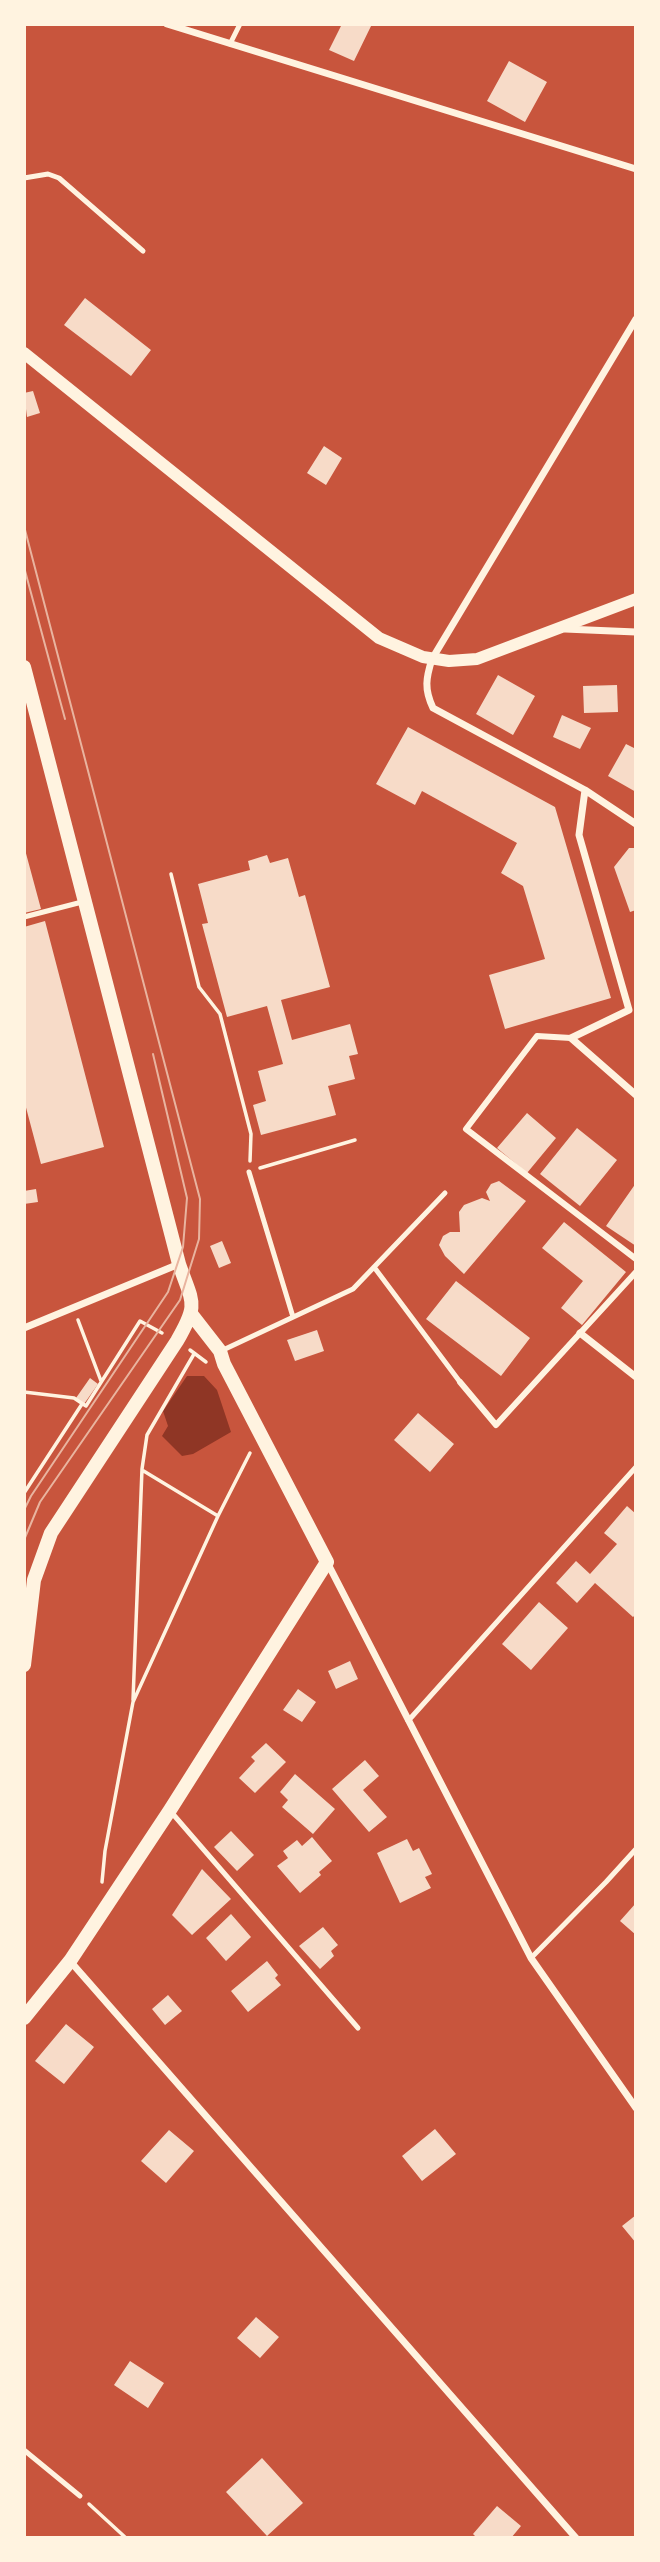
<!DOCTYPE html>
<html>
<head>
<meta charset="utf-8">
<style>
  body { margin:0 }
  #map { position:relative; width:660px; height:2562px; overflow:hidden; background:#c8553d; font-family:Manrope,sans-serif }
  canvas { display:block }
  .frame { position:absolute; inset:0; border:26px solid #fff3e0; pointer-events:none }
</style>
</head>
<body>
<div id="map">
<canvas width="660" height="2562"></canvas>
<div class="frame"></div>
</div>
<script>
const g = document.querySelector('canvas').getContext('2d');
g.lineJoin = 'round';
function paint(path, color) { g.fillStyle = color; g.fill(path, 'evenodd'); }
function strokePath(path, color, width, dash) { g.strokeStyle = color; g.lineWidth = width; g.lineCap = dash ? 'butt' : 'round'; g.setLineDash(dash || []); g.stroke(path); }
paint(new Path2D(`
  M187,1376H204L217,1390L231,1432L193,1454L182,1456L162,1436L168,1426L163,1411Z`), '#8f3625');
paint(new Path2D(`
  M342,24H372L354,61L329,50Z
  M509,61L547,82L525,122L487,101Z
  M85,298L151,350L131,376L64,325Z
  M33,391L40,413L27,417L24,393Z
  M324,446L342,458L326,485L307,473Z
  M498,675L535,696L513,735L476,714Z
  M617,685L618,712L584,713L583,686Z
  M562,715L591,728L580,749L553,737Z
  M408,727L555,807L611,998L505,1029L489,975L545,959L523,886L501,873L517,843L422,791L415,805L376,784Z
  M626,744L636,749V792L608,776Z
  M24,846L41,909L24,913Z
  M629,848H636V910L630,912L614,867Z
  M267,855L270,863L288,858L299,897L305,895L330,987L281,1000L292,1040L350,1024L358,1054L349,1056L355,1079L328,1086L336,1115L261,1135L253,1105L266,1101L258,1071L283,1064L267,1006L227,1017L202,924L208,923L198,884L250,870L248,861Z
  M45,921L104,1147L41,1164L24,1100V927Z
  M527,1113L556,1138L527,1173L497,1148Z
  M577,1128L617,1160L580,1206L540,1174Z
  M499,1181L526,1201L464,1274L445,1256L439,1245L443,1236L450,1232H460L459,1212L464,1205L482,1198L490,1201L486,1192L491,1184Z
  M636,1183V1246L606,1226Z
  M36,1189L38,1202L24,1204V1191Z
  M564,1222L626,1272L582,1325L561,1308L583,1281L542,1248Z
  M222,1241L231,1263L219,1268L210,1246Z
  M456,1281L530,1338L501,1376L426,1319Z
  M317,1330L324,1351L295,1361L287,1340Z
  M90,1378L98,1384L84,1404L76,1398Z
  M418,1413L454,1444L430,1472L394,1440Z
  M627,1506L636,1514V1614L633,1617L595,1583L577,1603L556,1583L576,1561L590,1574L617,1544L604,1533Z
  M539,1602L568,1628L531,1670L502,1644Z
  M350,1661L358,1679L336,1689L328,1671Z
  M298,1689L316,1702L302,1722L283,1710Z
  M266,1743L286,1762L255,1793L239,1778L255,1761L251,1757Z
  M365,1760L379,1776L363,1790L387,1817L369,1832L332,1789Z
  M295,1774L335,1809L313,1834L282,1807L288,1800L280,1792Z
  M231,1831L254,1855L237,1871L214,1847Z
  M312,1837L332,1861L319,1872L321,1875L300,1893L277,1866L288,1858L283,1851L297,1840L302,1846Z
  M407,1839L413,1851L419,1848L432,1874L425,1877L431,1888L400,1903L377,1853Z
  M202,1869L231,1899L192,1935L172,1915Z
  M636,1903V1935L620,1921Z
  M231,1914L251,1937L226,1961L206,1938Z
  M323,1927L338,1945L331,1951L334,1956L320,1969L299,1946Z
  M267,1961L278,1975L275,1978L281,1985L248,2012L231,1991Z
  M168,1995L182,2011L165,2025L152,2009Z
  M66,2024L94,2047L64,2084L35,2061Z
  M435,2129L456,2154L422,2181L402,2156Z
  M169,2130L194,2151L166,2183L141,2161Z
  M636,2215V2243L622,2226Z
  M256,2317L279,2337L260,2358L237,2338Z
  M130,2361L164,2383L148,2408L114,2385Z
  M262,2458L303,2503L267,2536L226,2492Z
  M497,2506L521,2526L511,2538H477L473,2534Z`), '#f7dbc8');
strokePath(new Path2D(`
  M171,874L199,987L220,1014L251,1134L250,1161
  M260,1168L355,1140
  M78,1320L101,1381
  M190,1350L206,1362
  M24,1392L74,1398L86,1406L140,1321L162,1333
  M142,1470L218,1516
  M24,1493L82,1404
  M133,1700L142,1469L147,1435L194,1354
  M102,1882L105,1851L133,1702L218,1516L250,1453
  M89,2504L126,2538`), '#fff3e0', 3.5);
strokePath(new Path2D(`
  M230,44L240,24
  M24,178L48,174L59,178L143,251
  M24,917L82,902
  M249,1172L293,1317
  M374,1267L460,1382
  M223,1350L353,1289L445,1193
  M408,1721L636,1467
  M172,1813L358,2028
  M531,1958L606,1882L636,1849
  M24,2450L80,2496`), '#fff3e0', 5);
strokePath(new Path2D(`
  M571,1038L537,1036L466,1129L636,1259
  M460,1382L496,1425L636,1272`), '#fff3e0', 6);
strokePath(new Path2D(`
  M167,24L636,169
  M636,319L432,659C426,678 424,689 433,708L585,790L636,824
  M565,629L636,632
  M585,790L579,835L629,1010L571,1038L636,1095
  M24,1328L179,1264
  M580,1333L636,1377
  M327,1562L531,1958L636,2108
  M70,1961L576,2538`), '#fff3e0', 7);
strokePath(new Path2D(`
  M24,353L379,638L423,657L449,661L477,659L636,599`), '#fff3e0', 12);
strokePath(new Path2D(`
  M24,667L179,1264C193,1304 199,1303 177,1341L51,1533L34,1580L24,1665
  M24,2018L70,1961L170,1810L327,1562L224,1364L220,1351L192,1315`), '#fff3e0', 14);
strokePath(new Path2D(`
  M24,526L200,1199L199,1239L180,1300L40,1502L24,1540
  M24,567L65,719
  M24,1510L31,1496L168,1292L183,1247L187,1198L153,1054`), '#e9b49f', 2);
</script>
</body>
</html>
